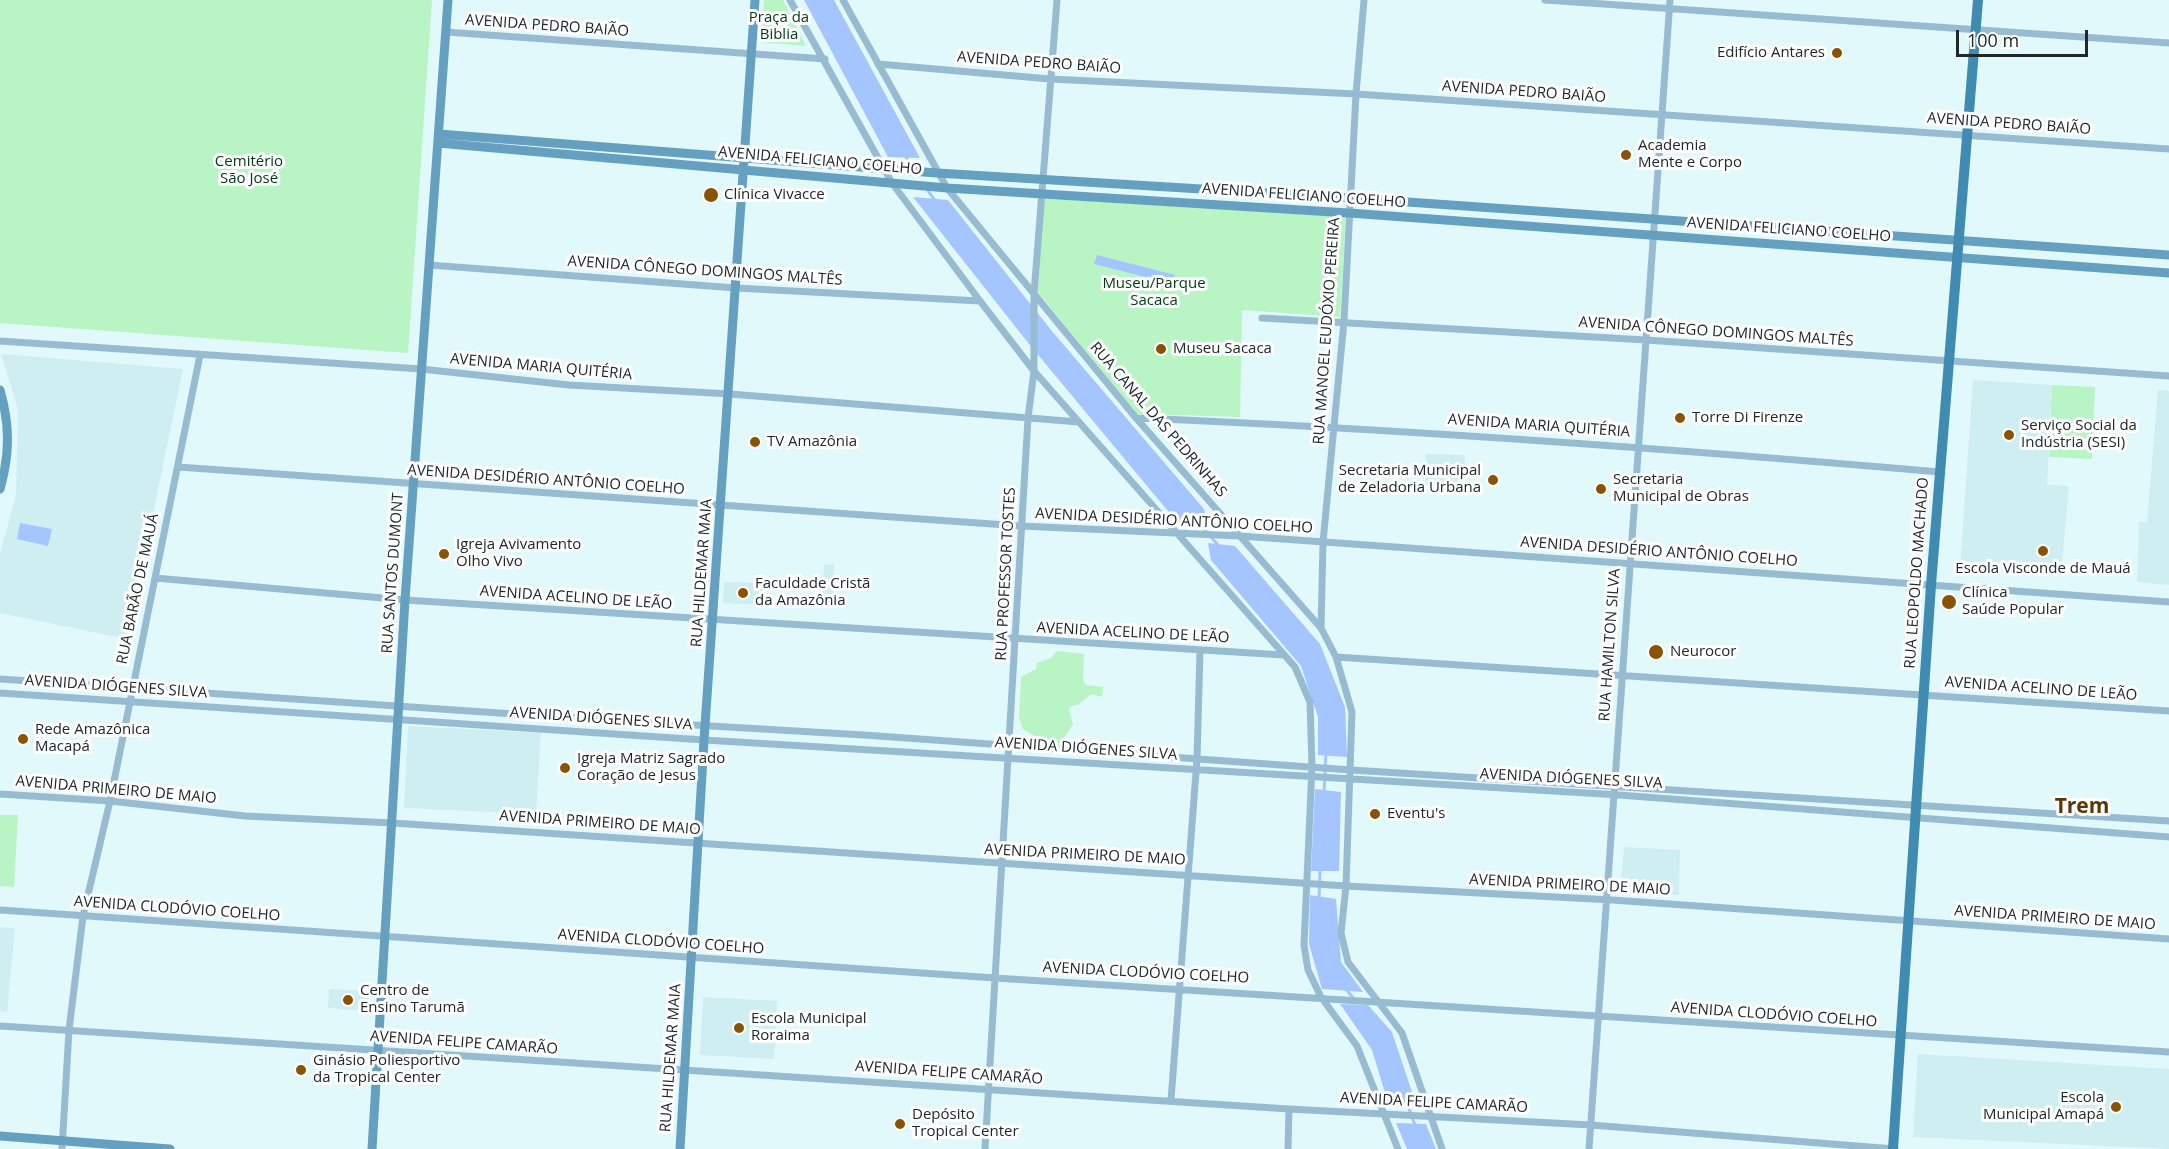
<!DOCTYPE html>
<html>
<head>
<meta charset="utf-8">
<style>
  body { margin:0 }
  #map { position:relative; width:2169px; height:1149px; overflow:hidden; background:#e2f9fc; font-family:"Open Sans",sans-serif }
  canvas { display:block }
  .scale { position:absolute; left:1956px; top:30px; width:132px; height:27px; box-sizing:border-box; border:3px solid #202829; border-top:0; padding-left:8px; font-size:18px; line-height:21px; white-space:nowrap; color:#202829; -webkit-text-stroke:4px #fff; paint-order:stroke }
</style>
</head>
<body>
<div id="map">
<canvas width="2169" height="1149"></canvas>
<div class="scale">100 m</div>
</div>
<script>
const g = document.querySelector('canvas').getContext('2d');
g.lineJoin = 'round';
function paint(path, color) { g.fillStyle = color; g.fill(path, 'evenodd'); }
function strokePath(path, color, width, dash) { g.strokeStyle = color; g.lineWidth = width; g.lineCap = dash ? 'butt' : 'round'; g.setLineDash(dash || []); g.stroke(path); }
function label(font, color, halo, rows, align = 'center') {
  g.font = font + ' "Open Sans",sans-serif'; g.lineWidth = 6; g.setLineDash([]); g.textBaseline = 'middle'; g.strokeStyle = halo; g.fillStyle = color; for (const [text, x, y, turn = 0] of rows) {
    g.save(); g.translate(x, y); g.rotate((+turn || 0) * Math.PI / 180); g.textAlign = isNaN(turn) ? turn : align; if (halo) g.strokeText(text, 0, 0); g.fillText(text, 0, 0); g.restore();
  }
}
paint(new Path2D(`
  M1,354L183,369L127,639L0,613V554L16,495L18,409Z
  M1973,380L2052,385L2047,485L2069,486L2061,576L1960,568Z
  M2158,390L2169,391V585L2137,582L2139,522H2147Z
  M1426,454L1465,455L1464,492L1425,490Z
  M834,564L833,607L822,608L824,565Z
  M724,582L763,583V605L723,603Z
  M408,726L541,733L536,814L404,808Z
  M1624,847L1680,850L1679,895L1620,892Z
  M0,927L15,928L7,1012L0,1011Z
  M329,989L368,991L367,1011L328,1008Z
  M703,997L777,1001L774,1059L700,1055Z
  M1918,1054L2169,1069V1149L1913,1137Z`), '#ceeef2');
paint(new Path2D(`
  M0,0H432L408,353L0,323Z
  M764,0H783L806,46L761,42Z
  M1043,195L1346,214L1340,317L1242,310L1240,417L1137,414L1038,292Z
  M2052,385L2095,387L2092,459L2049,457Z
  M1057,651L1084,654L1083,680L1086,685L1103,687L1102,697L1092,694L1077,705L1071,706L1069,710L1073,724L1059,746L1043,741L1023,729L1019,717L1021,677L1036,669L1037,663L1051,658Z
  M0,815H18L14,887L0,886Z`), '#b9f4c4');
paint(new Path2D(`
  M804,0H834L920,158L888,157Z
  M913,197L948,200L1051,330L1204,509L1208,525L1177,522L1029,344Z
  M1097,255L1175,275L1173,284L1094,264Z
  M20,523L52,529L48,546L17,539Z
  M1208,543L1235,546L1320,644L1345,707L1347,757L1318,755V717L1301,666L1211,560Z
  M1315,789L1341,792L1339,871H1311Z
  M1310,895L1336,899L1341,962L1363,992L1322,989L1309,944Z
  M1340,1004L1368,1005L1392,1032L1416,1104L1389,1106L1372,1050Z
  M1396,1123L1426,1124L1436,1149H1407Z`), '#a4c5ff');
strokePath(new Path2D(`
  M905,155L912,168
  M926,188L936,202
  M1199,523L1218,545
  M1324,793L1326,751
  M1319,900L1320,868
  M1345,988L1354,999
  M1407,1103L1415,1125`), '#a4c5ff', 3);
strokePath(new Path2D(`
  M790,0L892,183L980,301L1034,371L1295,667L1310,702L1312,767L1304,945L1308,970L1321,997L1357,1046L1398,1149
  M843,0L947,188L1136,418L1321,628L1336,657L1352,712L1346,886L1341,933L1348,962L1402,1033L1442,1149
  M1545,0L2169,43
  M446,32L825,59
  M878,64L1050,79L1356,94L2169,149
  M429,265L736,288L980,301
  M1262,318L1646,340L2169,376
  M0,341L421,369L569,385L730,394L1079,422
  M1136,418C1405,429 1672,449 1940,472
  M178,467L1021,526L1240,536L2169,602
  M155,578L405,600L1283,655
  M1321,628L1323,542L1344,321L1356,94L1364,0
  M1336,657L2169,711
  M0,679L558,717L864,735L1351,770L2169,821
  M0,693L704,740L1619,795L2169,837
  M0,794L110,801L245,816L393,823L1346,886L1612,900L2169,939
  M0,910L995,978L2169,1052
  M0,1026L1289,1109L1591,1125L1895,1149
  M1171,1100L1197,759L1200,651
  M62,1149L69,1030L83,916L110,801L200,355
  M985,1149L1028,418L1034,371V294L1057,0
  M1288,1149L1289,1109
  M1589,1149L1670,0`), '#97bcd2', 7);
strokePath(new Path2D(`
  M439,134L937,173L1350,198L2169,255
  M438,143L947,188L1349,213L2169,273
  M0,390C10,425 10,454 0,489
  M0,1136L170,1149
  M372,1149L405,600L448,0
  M680,1149L704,740L755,0`), '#66a0c0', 9);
strokePath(new Path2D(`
  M1893,1149L1931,585L1978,0`), '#3f8bb2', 10);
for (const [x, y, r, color] of [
  [1837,53,6,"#895303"],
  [1626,155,6,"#895303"],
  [711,195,8,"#895303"],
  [1161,349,6,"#895303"],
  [1680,418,6,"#895303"],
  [2009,435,6,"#895303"],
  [755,442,6,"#895303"],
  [1493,480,6,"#895303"],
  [1601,489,6,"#895303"],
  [2043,551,6,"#895303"],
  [444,554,6,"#895303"],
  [743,593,6,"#895303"],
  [1949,602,8,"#895303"],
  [1656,652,8,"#895303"],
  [23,739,6,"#895303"],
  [565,768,6,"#895303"],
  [1375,814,6,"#895303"],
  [348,1000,6,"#895303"],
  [739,1028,6,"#895303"],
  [301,1070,6,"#895303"],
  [2116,1107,6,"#895303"],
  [900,1124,6,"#895303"]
]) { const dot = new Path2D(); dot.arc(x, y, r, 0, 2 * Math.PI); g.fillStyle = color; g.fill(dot); strokePath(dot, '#fff', 2); }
label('15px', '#003a15', '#fff', [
  ["Praça da",779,18],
  ["Biblia",779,35],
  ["Cemitério",249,162],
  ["São José",249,179],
  ["Museu/Parque",1154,284],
  ["Sacaca",1154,301]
]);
label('15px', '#202829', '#fff', [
  ["AVENIDA PEDRO BAIÃO",547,26,4],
  ["AVENIDA PEDRO BAIÃO",1039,63,4],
  ["AVENIDA PEDRO BAIÃO",1524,92,4],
  ["AVENIDA PEDRO BAIÃO",2009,124,4],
  ["AVENIDA FELICIANO COELHO",820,161,5],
  ["AVENIDA FELICIANO COELHO",1304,196,4],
  ["AVENIDA FELICIANO COELHO",1789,230,4],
  ["AVENIDA CÔNEGO DOMINGOS MALTÊS",705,271,4],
  ["RUA MANOEL EUDÓXIO PEREIRA",1327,331,-86],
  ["AVENIDA CÔNEGO DOMINGOS MALTÊS",1716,332,4],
  ["AVENIDA MARIA QUITÉRIA",541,367,5],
  ["RUA CANAL DAS PEDRINHAS",1158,420,49],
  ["AVENIDA MARIA QUITÉRIA",1539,426,4],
  ["AVENIDA DESIDÉRIO ANTÔNIO COELHO",546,480,4],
  ["AVENIDA DESIDÉRIO ANTÔNIO COELHO",1174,521,3],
  ["AVENIDA DESIDÉRIO ANTÔNIO COELHO",1659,552,4],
  ["RUA SANTOS DUMONT",393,573,-86],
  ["RUA HILDEMAR MAIA",702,573,-86],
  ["RUA LEOPOLDO MACHADO",1917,573,-86],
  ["RUA PROFESSOR TOSTES",1006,574,-87],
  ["RUA BARÃO DE MAUÁ",138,589,-78],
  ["AVENIDA ACELINO DE LEÃO",576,598,4],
  ["AVENIDA ACELINO DE LEÃO",1133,633,3],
  ["RUA HAMILTON SILVA",1610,645,-86],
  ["AVENIDA DIÓGENES SILVA",116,687,4],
  ["AVENIDA ACELINO DE LEÃO",2041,689,4],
  ["AVENIDA DIÓGENES SILVA",601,719,4],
  ["AVENIDA DIÓGENES SILVA",1086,749,4],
  ["AVENIDA DIÓGENES SILVA",1571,779,3],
  ["AVENIDA PRIMEIRO DE MAIO",116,790,5],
  ["AVENIDA PRIMEIRO DE MAIO",600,823,4],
  ["AVENIDA PRIMEIRO DE MAIO",1085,855,3],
  ["AVENIDA PRIMEIRO DE MAIO",1570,885,3],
  ["AVENIDA CLODÓVIO COELHO",177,909,4],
  ["AVENIDA PRIMEIRO DE MAIO",2055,918,4],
  ["AVENIDA CLODÓVIO COELHO",661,942,4],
  ["AVENIDA CLODÓVIO COELHO",1146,973,3],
  ["AVENIDA CLODÓVIO COELHO",1774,1015,4],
  ["AVENIDA FELIPE CAMARÃO",464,1043,4],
  ["RUA HILDEMAR MAIA",671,1058,-86],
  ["AVENIDA FELIPE CAMARÃO",949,1073,4],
  ["AVENIDA FELIPE CAMARÃO",1434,1103,3]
]);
label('15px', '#202829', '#fff', [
  ["Edifício Antares",1825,53,"right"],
  ["Academia",1638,146],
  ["Mente e Corpo",1638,163],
  ["Clínica Vivacce",724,195],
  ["Museu Sacaca",1173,349],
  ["Torre Di Firenze",1692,418],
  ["Serviço Social da",2021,426],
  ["Indústria (SESI)",2021,443],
  ["TV Amazônia",767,442],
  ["Secretaria Municipal",1481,471,"right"],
  ["de Zeladoria Urbana",1481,488,"right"],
  ["Secretaria",1613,480],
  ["Municipal de Obras",1613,497],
  ["Igreja Avivamento",456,545],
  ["Olho Vivo",456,562],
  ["Escola Visconde de Mauá",2043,569,"center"],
  ["Faculdade Cristã",755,584],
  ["da Amazônia",755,601],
  ["Clínica",1962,593],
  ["Saúde Popular",1962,610],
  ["Neurocor",1670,652],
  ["Rede Amazônica",35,730],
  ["Macapá",35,747],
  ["Igreja Matriz Sagrado",577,759],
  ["Coração de Jesus",577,776],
  ["Eventu's",1387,814],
  ["Centro de",360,991],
  ["Ensino Tarumã",360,1008],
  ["Escola Municipal",751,1019],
  ["Roraima",751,1036],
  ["Ginásio Poliesportivo",313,1061],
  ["da Tropical Center",313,1078],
  ["Escola",2104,1098,"right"],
  ["Municipal Amapá",2104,1115,"right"],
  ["Depósito",912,1115],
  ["Tropical Center",912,1132]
], 'left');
label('bold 21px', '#5b3603', '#fff', [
  ["Trem",2082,807]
]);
</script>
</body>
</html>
